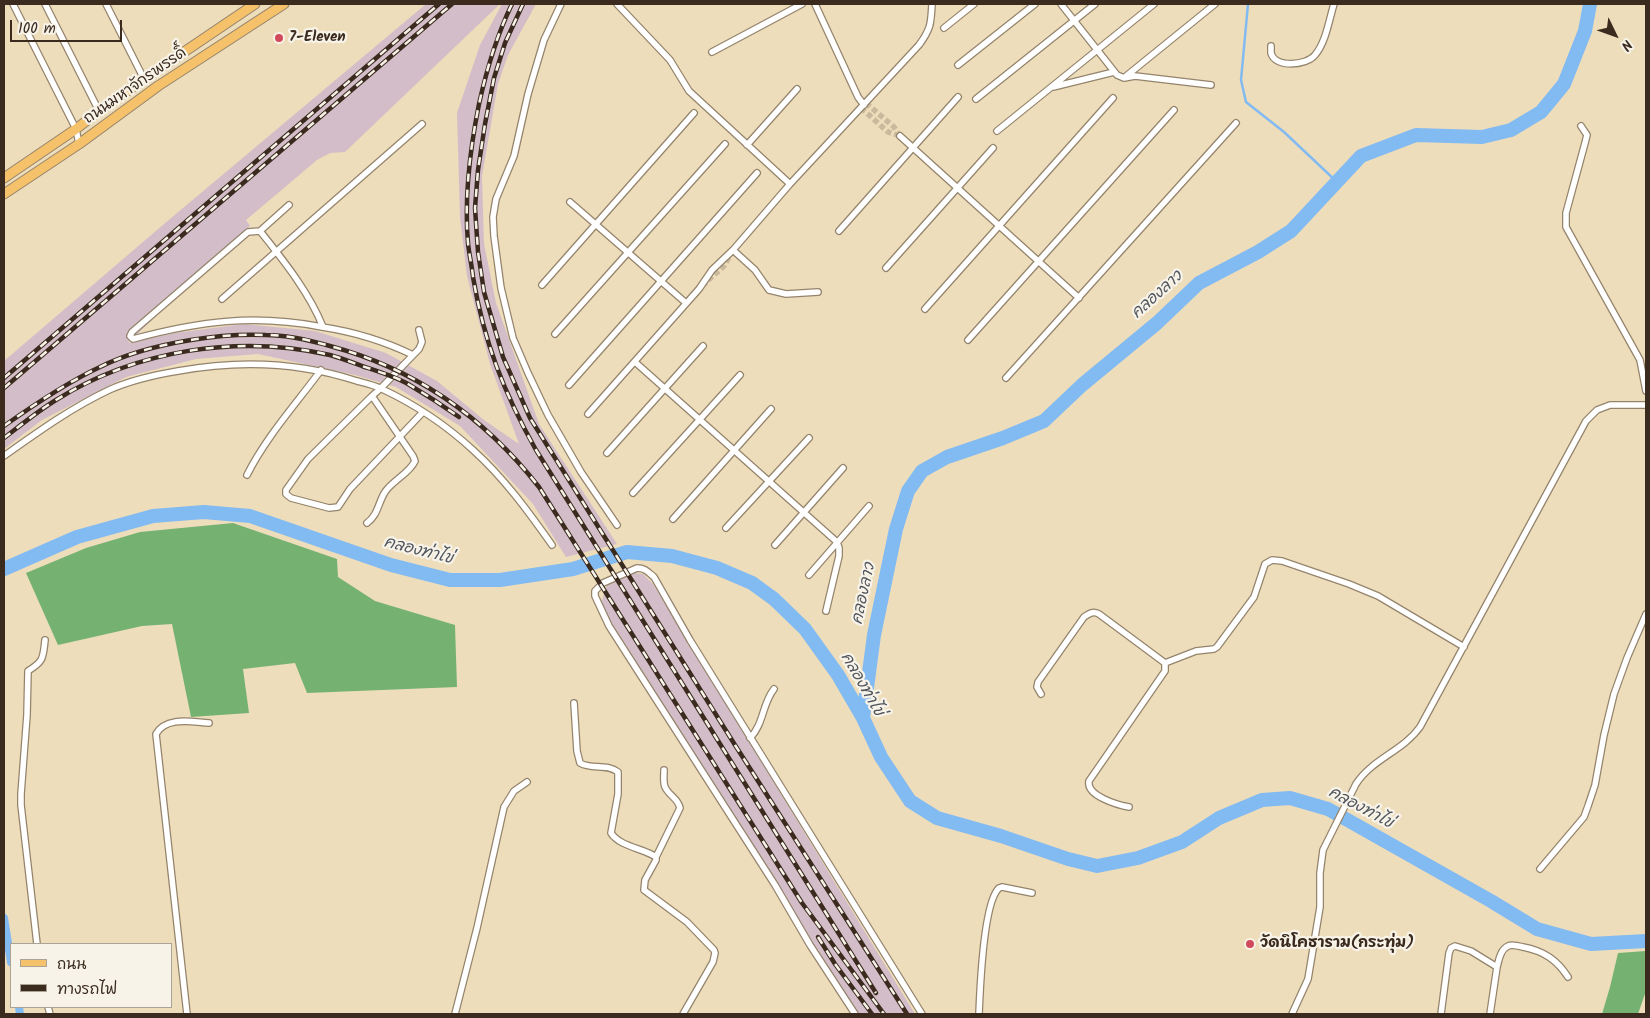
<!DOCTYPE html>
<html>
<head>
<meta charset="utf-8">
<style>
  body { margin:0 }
  #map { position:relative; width:1650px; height:1018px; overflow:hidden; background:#edb; font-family:Kalam,"Playpen Sans Thai",sans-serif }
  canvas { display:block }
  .frame { position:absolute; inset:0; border:5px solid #3b2a1e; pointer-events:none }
  .legend { position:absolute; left:10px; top:943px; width:162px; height:65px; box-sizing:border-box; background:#f7f3e8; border:1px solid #aca397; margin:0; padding:6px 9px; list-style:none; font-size:15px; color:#3b2a1e }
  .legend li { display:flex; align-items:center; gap:10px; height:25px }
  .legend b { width:25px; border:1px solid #aca397 }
  .north { position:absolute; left:1590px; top:10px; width:50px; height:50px; -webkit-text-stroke:4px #f7f3e8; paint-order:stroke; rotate:132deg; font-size:14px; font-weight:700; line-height:20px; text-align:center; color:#3b2a1e }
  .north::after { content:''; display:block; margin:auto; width:18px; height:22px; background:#3b2a1e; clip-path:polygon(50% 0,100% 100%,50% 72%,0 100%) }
  .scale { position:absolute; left:10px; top:20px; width:112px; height:22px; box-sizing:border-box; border:2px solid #3b2a1e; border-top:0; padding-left:6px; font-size:15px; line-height:18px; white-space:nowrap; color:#3b2a1e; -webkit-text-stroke:4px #f7f3e8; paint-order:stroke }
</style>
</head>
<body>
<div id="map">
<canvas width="1650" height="1018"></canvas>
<div class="frame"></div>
<ul class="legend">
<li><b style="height:6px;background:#f5c16b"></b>ถนน</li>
<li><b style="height:6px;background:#3b2a1e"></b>ทางรถไฟ</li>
</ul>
<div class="north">N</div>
<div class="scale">100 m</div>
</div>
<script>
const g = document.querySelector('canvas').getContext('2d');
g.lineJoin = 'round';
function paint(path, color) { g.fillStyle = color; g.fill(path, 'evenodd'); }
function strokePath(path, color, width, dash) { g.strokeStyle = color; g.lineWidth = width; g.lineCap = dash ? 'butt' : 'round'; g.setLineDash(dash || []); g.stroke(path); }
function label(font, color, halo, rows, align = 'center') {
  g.font = font + ' Kalam,"Playpen Sans Thai",sans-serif'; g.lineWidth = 4.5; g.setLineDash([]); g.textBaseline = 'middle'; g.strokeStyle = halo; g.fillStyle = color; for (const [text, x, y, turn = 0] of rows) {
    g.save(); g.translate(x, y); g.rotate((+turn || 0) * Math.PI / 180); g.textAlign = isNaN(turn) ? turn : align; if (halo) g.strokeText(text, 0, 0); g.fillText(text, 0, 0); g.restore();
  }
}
paint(new Path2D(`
  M426,4H500L345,152L330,153L317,160L246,220L250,226L128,343L175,333L244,324L315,331L386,353L437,381L484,420L519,444L490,364L467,276L460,217L457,113L480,45L502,4H536L508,55L498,84L482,176L484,244L496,303L539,424L617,544L566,557L533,504L460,426L396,387L355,375L258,354L196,359L126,377L42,420L4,449V361L164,224Z
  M635,573L643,574L653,584L915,1014H858L604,611L601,604L606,587L611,582Z`), '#d2bdc8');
paint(new Path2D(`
  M233,523L337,559L338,577L375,601L455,625L457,687L307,693L295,663L243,669L249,713L191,717L172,624L142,626L58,645L26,573L86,548L140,532Z
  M1646,951V991L1638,1014H1602L1610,987L1618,953Z`), '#75b272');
strokePath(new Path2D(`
  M1248,4L1241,80L1246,102L1284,132L1337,182`), '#82baf2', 2.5);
strokePath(new Path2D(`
  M4,918L11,962
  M19,1007L20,1014`), '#82baf2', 8);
strokePath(new Path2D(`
  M4,569L77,537L153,516L204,512L250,516L391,565L450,580H500L573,569L627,552L672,556L717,568L752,583L774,599L805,629L838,675L863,718L881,757L910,801L937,818L1001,836L1068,859L1097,866L1138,858L1182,842L1219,818L1262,800L1290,798L1328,809L1491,901L1537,929L1591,944L1646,941
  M863,718L874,635L896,529L908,491L922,471L947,457L1003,438L1044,421L1082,385L1157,323L1199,283L1258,252L1291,231L1361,156L1416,135L1482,137L1511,130L1541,112L1564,84L1585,31L1590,4`), '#82baf2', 14);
strokePath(new Path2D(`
  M866,103L894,127L900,136
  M861,108L888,132L900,136
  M702,286L724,266L732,252`), '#cab99c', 5.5, [5.5, 3]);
const street = new Path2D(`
  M13,4L76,129L79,144
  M45,4L99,111
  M106,4L144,79
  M561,4L544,40L528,94L514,156L496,199L493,217L494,236L501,288L513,338L528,373L548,415L581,472L617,525
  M617,4L670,60L689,91L790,184
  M815,4L858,97L864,105
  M1061,4L1117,75L1124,78L1135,76L1211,85
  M944,28L974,4
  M1271,46C1271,47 1271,52 1271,53C1275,68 1306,66 1315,55C1326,42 1329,20 1334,4
  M712,52L802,4
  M958,65L1035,4
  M1125,77L1215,4
  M1053,87L1114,72
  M976,99L1095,4
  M1581,126L1587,135L1585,143L1566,213V227L1640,360L1646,391
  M997,131L1154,4
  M900,136L1079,298
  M747,145L797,89
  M570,202L686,303
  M260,231L289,205
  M839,231L958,97
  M733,250L755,270L769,290L786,294L818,292
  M886,268L993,148
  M542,285L694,113
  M222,299L422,124
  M925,309L1113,98
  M323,327C309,292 283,260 260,231L248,232L132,332L130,336L133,339C200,321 254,314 322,327C355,332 384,341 413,355
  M419,330L422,342L419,349L381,388L372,396L308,459L286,490V494L291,498L329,508L338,507L350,489L423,412
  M555,334L725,144
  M968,340L1174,110
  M635,362L837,542L839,548V556L826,611
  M1006,378L1236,123
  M569,385L757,173
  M588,414L699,289L712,270L733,250L790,184L919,45C931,29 931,23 932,4
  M607,453L703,346
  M4,456C38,432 71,408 109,390C131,380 154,375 178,371C238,360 299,362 357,381C365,383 374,385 382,389C414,404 447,426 473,450C504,478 528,511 552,545
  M247,475C266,437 296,404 321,370
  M633,493L740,375
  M673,519L771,409
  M367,523C378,515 378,503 385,492C393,480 409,474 415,461L413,456L372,396
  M726,528L809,438
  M775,545L843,468
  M809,575L869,506
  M1165,663L1196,651L1214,649L1217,647L1254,597L1265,564L1272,560L1282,561L1349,584L1378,596L1464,647
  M1041,694L1037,687L1038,682L1084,617C1090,613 1093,611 1099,614L1165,663
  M574,703L577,751L580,763C591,770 607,763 618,772V794L611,833C620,847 643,848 656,857V860L645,880L644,890L687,922L714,950L715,953L713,962L683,1014
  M750,738C764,724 762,704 774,689
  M1129,807C1118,805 1086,796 1089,781L1165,671V663
  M656,857L680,808C678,798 669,796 665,787C663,782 664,776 664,770
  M1540,869L1584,817L1588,806L1595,785L1604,735L1614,694L1627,658L1646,614
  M37,944L21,805V794L27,715L28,671C44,661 43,658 45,640
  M48,1007L50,1014
  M187,1014L156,734C166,716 192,722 209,723
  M455,1014L477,928L504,807L514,791L527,782
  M855,1014L810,945L775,885L609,626L595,596V591L603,583L637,568C645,568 648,572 654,577L690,640L922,1014
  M979,1014C980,990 983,903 999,888L1002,887L1032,893
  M1292,1014L1308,979L1320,907V873L1323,850L1356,784C1372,759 1403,751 1420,727L1586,421L1597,410L1610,405H1646
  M1441,1014L1449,953L1451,948L1455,946L1471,951L1497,967C1499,960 1500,950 1508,946C1512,944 1519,946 1523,947C1544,951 1557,960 1568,977
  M1490,1014L1497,967`);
const primary = new Path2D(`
  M4,178L76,129L99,111L144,79L255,4
  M4,194L79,144L158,86L284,4`);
strokePath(street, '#94846c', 8);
strokePath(primary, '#94846c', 11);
strokePath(street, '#fff', 5.5);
strokePath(primary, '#f5c16b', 9);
const rail = new Path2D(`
  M512,4C496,37 487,68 479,104C470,149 464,197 468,243C469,254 472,266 473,277C484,342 504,393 536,450L876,993
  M523,4L505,43L494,78L485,124L478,170L475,208L478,252L484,292L503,357L530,418L735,745L907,1014
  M4,378L439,4
  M4,388L452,4
  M4,426C35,404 66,383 100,367C128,353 160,345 191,340C215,336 241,334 266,335C287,335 309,340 330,346C416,369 484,417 539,487L802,903L884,1014
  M4,438C21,425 38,411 56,400C136,350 238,334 330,355C341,358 351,362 362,366C377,371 394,376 408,384C425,394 442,405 459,417
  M818,937L835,964L872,1014`);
strokePath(rail, '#3b2a1e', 4.5);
strokePath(rail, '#f7f3e8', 2.5, [8]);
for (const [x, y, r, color] of [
  [279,38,5,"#d1495b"],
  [1250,944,5,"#d1495b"]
]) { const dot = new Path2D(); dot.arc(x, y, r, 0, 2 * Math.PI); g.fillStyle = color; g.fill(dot); strokePath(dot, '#f7f3e8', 2); }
label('bold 15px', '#3b2a1e', '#f7f3e8', [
  ["7-Eleven",289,38],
  ["วัดนิโคธาราม(กระทุ่ม)",1260,944]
], 'left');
label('15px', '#3b2a1e', '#f7f3e8', [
  ["ถนนมหาจักรพรรดิ์",136,87,-35]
]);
label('italic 16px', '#50555e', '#f7f3e8', [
  ["คลองลาว",1158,296,-42],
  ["คลองท่าไข่",418,552,14],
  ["คลองลาว",865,594,-78],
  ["คลองท่าไข่",861,685,60],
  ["คลองท่าไข่",1360,809,28]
]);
</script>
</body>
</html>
